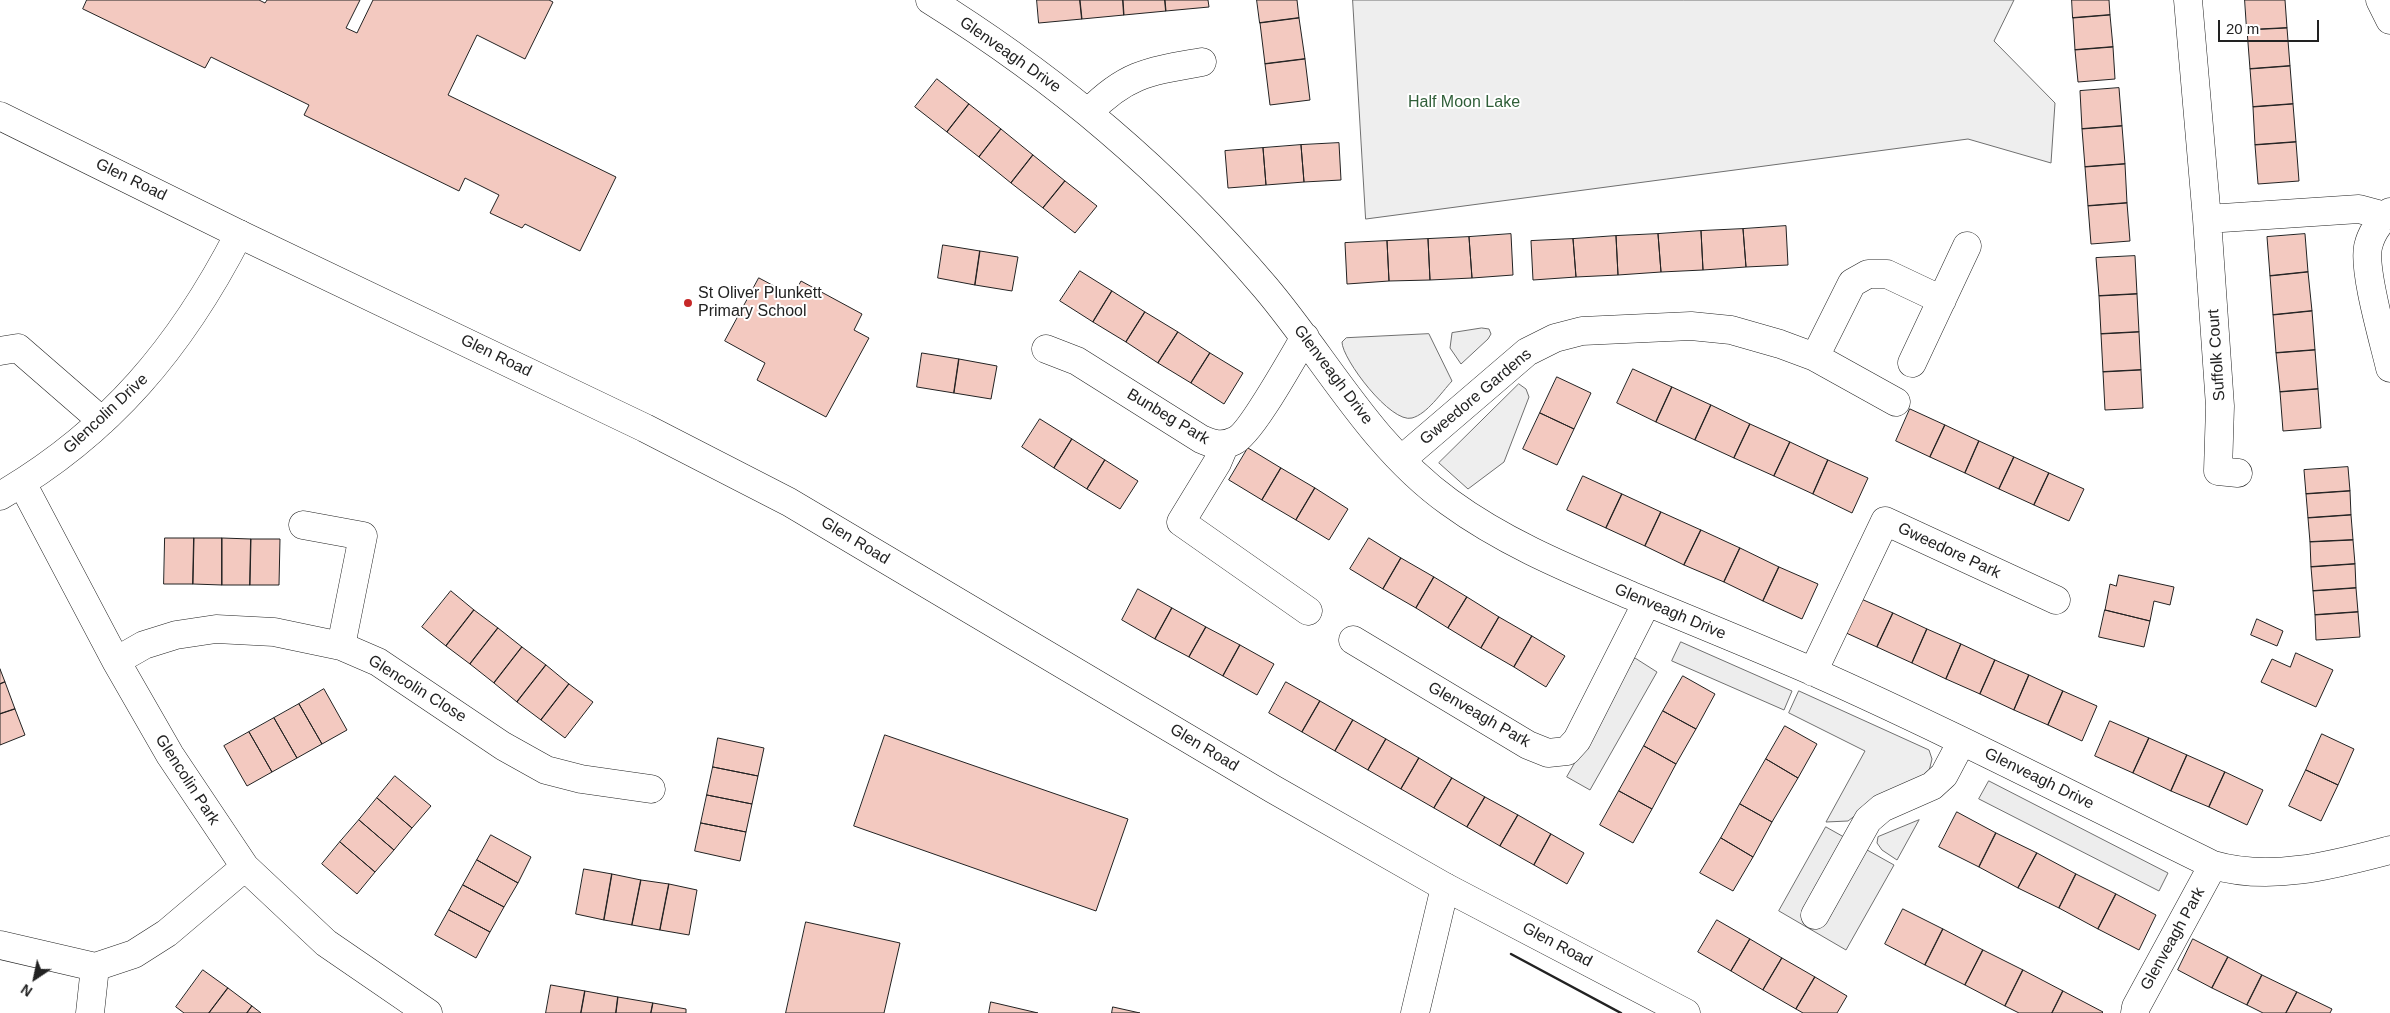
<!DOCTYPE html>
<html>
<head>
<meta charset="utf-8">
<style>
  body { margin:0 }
  #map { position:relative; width:2390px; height:1013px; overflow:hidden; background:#fff; font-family:Helvetica,sans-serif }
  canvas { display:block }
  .north { position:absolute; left:10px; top:953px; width:50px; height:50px; -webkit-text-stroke:4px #fff; paint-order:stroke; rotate:214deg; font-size:14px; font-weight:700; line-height:20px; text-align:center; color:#222 }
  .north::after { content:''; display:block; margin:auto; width:18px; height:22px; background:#222; clip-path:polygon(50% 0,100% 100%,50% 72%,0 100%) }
  .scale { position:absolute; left:2218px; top:20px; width:101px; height:22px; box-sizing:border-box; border:2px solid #222; border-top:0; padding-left:6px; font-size:15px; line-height:18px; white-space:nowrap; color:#222; -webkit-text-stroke:4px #fff; paint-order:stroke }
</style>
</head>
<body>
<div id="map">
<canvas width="2390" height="1013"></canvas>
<div class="north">N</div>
<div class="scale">20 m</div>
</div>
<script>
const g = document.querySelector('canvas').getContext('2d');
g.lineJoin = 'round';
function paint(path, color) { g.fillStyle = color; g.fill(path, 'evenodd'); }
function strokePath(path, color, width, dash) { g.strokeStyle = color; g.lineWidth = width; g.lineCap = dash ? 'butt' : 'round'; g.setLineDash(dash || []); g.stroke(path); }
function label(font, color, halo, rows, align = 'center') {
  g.font = font + ' Helvetica,sans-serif'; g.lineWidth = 4; g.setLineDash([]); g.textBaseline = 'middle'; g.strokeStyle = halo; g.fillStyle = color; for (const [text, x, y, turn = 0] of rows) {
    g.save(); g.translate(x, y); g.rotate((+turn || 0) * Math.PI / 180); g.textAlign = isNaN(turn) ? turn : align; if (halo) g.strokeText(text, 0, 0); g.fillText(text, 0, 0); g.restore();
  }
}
const green = new Path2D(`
  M1353,0H2014L1994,41L2055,103L2051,163L1968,139L1366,219Z
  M1482,328L1489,329L1491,334L1488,339L1461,364L1450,348L1452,333Z
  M1429,334L1452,381C1441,393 1427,414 1412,418C1391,424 1342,359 1342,342L1346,338Z
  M1519,384L1526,389L1529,397L1504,462L1468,489L1439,463Z
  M1799,691L1929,750L1932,759L1929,771L1912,784L1869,805L1848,821L1826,822L1865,751L1789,713Z
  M1919,820L1897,860L1882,850L1877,843L1878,837Z`);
paint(green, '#eee');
strokePath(green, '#6f6f6f', 1);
const parking = new Path2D(`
  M1681,642L1792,691L1784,710L1672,661Z
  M1635,658L1657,672L1590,790L1567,777Z
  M1989,781L2168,873L2159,891L1979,799Z
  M1826,827L1894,865L1846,950L1779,911Z`);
paint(parking, '#ededed');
strokePath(parking, '#6f6f6f', 1);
const building = new Path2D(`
  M87,0H259L265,3L267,0H360L346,28L357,33L373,0H549L553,2L525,59L477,35L448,95L616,177L580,251L525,224L522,228L490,213L499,195L465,178L459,191L304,115L309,105L211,57L205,68L83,9Z
  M1037,0H1080L1082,19L1039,23Z
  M1080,0H1123L1124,15L1082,19Z
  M1123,0H1165L1166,11L1124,15Z
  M1165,0H1208L1209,7L1166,11Z
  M1257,0H1297L1299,18L1260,23Z
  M2072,0H2109L2110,15L2073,18Z
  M2245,0H2285L2287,28L2247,30Z
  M2110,15L2113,47L2075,50L2073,18Z
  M1299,18L1305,59L1265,64L1260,23Z
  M2287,28L2290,66L2250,69L2247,30Z
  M2113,47L2115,79L2078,82L2075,50Z
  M1305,59L1310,100L1270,105L1265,64Z
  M2290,66L2293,104L2253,107L2250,69Z
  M937,79L969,104L947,132L915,107Z
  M2119,88L2122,126L2082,129L2080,91Z
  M969,104L1001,129L979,157L947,132Z
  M2293,104L2296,142L2255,145L2253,107Z
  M2122,126L2125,164L2085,167L2082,129Z
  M1001,129L1033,155L1011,183L979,157Z
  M2296,142L2299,181L2258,184L2255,145Z
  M1339,143L1341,180L1304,182L1301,145Z
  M1301,145L1304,182L1266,185L1263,148Z
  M1263,148L1266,185L1228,188L1225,151Z
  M1033,155L1065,181L1043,208L1011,183Z
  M2125,164L2127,203L2088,206L2085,167Z
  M1065,181L1097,206L1075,233L1043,208Z
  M2127,203L2130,241L2091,244L2088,206Z
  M1786,226L1788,265L1746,267L1743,229Z
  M1743,229L1746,267L1703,270L1701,231Z
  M1701,231L1703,270L1661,272L1658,234Z
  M1511,234L1513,275L1472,278L1469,237Z
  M1658,234L1661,272L1618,275L1616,236Z
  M2305,234L2308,272L2270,276L2267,237Z
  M1616,236L1618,275L1576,277L1573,239Z
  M1469,237L1472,278L1430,280L1428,239Z
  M1428,239L1430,280L1389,281L1387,241Z
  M1573,239L1576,277L1533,280L1531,241Z
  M1387,241L1389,281L1347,284L1345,243Z
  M943,245L980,251L975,285L938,278Z
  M980,251L1018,257L1012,291L975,285Z
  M2135,256L2137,294L2099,296L2096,258Z
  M1080,271L1112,291L1093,322L1060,301Z
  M2308,272L2312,311L2273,315L2270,276Z
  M759,278L793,296L801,281L862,314L854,330L869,338L826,417L757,380L765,363L725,341Z
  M1112,291L1145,312L1126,342L1093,322Z
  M2137,294L2139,332L2101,334L2099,296Z
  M2312,311L2315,350L2276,353L2273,315Z
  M1145,312L1178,332L1158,363L1126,342Z
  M1178,332L1210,353L1191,383L1158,363Z
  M2139,332L2141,370L2103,372L2101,334Z
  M2315,350L2318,389L2280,392L2276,353Z
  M922,353L959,359L954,393L917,387Z
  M1210,353L1243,373L1224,404L1191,383Z
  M959,359L997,366L991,399L954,393Z
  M1633,369L1672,387L1656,422L1617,403Z
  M2141,370L2143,408L2105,410L2103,372Z
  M1557,377L1591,393L1574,429L1540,413Z
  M1672,387L1711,405L1695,440L1656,422Z
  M2318,389L2321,428L2283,431L2280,392Z
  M1711,405L1750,424L1734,458L1695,440Z
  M1910,409L1945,425L1930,457L1896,441Z
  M1540,413L1574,429L1557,465L1523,449Z
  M1040,419L1072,439L1054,468L1022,447Z
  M1750,424L1790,442L1774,476L1734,458Z
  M1945,425L1979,441L1965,473L1930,457Z
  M1072,439L1105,460L1087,489L1054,468Z
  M1979,441L2014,457L1999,489L1965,473Z
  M1790,442L1828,460L1813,494L1774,476Z
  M1248,448L1281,468L1262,500L1229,480Z
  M2014,457L2049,473L2034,505L1999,489Z
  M1105,460L1138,481L1120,509L1087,489Z
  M1828,460L1868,478L1852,513L1813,494Z
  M2348,467L2350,491L2306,494L2304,470Z
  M1281,468L1315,488L1296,520L1262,500Z
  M2049,473L2084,489L2069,521L2034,505Z
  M1583,476L1622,494L1606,528L1567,510Z
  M1315,488L1348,509L1329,540L1296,520Z
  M2350,491L2351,515L2308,518L2306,494Z
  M1622,494L1661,512L1645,546L1606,528Z
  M1661,512L1701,530L1684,565L1645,546Z
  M2351,515L2353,540L2310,542L2308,518Z
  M1701,530L1740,548L1724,582L1684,565Z
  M165,538H194L193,584H164Z
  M194,538H222V585L193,584Z
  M222,538L251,539L250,585H222Z
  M1369,538L1401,558L1383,589L1350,569Z
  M251,539H280L279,585H250Z
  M2353,540L2355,564L2311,567L2310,542Z
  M1740,548L1779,567L1763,601L1724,582Z
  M1401,558L1434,577L1416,608L1383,589Z
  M2355,564L2356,588L2313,591L2311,567Z
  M1779,567L1818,584L1802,619L1763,601Z
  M2119,575L2174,587L2170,605L2154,601L2150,621L2105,610L2110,584L2116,586Z
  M1434,577L1467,597L1448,628L1416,608Z
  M2356,588L2358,612L2315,615L2313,591Z
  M1138,589L1172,608L1155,639L1122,620Z
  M451,591L474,610L446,646L422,627Z
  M1467,597L1499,617L1481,648L1448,628Z
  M1859,598L1893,613L1877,647L1844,632Z
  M1172,608L1206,627L1189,657L1155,639Z
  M474,610L498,628L470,664L446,646Z
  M2105,610L2150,621L2144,647L2099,637Z
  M2358,612L2360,637L2316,640L2315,615Z
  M1893,613L1927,629L1912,663L1877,647Z
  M1499,617L1532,636L1514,667L1481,648Z
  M2257,619L2283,631L2277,646L2251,635Z
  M1206,627L1240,645L1223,676L1189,657Z
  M498,628L522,647L494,683L470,664Z
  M1927,629L1961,644L1946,679L1912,663Z
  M1532,636L1565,656L1546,687L1514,667Z
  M1961,644L1995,660L1980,694L1946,679Z
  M1240,645L1274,664L1257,695L1223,676Z
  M522,647L546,665L517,702L494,683Z
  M2296,653L2333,670L2316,707L2261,682L2272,659L2290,667Z
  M1995,660L2029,675L2014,710L1980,694Z
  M546,665L569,684L541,720L517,702Z
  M0,669L5,682L0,684Z
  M2029,675L2063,691L2048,725L2014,710Z
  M1683,676L1715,694L1696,729L1663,711Z
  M5,682L15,709L0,714V684Z
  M1286,682L1320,701L1302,732L1269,713Z
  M569,684L593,702L565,738L541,720Z
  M324,689L347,730L322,744L299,704Z
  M2063,691L2097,706L2082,741L2048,725Z
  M1320,701L1353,720L1335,751L1302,732Z
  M299,704L322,744L297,758L274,718Z
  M15,709L25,735L0,745V714Z
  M1663,711L1696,729L1676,764L1644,746Z
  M274,718L297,758L272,772L249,732Z
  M1353,720L1386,739L1368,770L1335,751Z
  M2110,721L2149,738L2133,773L2095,756Z
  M1785,726L1817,744L1798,778L1766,759Z
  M249,732L272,772L247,786L224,746Z
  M2322,734L2354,749L2338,785L2306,770Z
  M885,735L1128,819L1096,911L854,826Z
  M718,738L764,748L758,776L713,767Z
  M2149,738L2187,755L2171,791L2133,773Z
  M1386,739L1419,758L1401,789L1368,770Z
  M1644,746L1676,764L1652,809L1619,791Z
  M2187,755L2225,772L2209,807L2171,791Z
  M1419,758L1452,778L1434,808L1401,789Z
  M1766,759L1798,778L1772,822L1740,804Z
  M713,767L758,776L752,804L707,795Z
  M2306,770L2338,785L2321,821L2289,806Z
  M2225,772L2263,790L2247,825L2209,807Z
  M395,776L431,806L412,828L377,798Z
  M1452,778L1485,797L1467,827L1434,808Z
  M1619,791L1652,809L1633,843L1600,825Z
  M707,795L752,804L746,832L701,823Z
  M1485,797L1518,815L1500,846L1467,827Z
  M377,798L412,828L394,850L359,820Z
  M1740,804L1772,822L1753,857L1721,838Z
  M1957,812L1996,833L1979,867L1939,847Z
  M1518,815L1551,834L1534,865L1500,846Z
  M359,820L394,850L375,872L340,842Z
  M701,823L746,832L740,861L695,851Z
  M1996,833L2037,853L2018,888L1979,867Z
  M1551,834L1584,853L1567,884L1534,865Z
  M491,835L531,857L518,883L477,860Z
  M1721,838L1753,857L1733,891L1700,873Z
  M340,842L375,872L357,894L322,864Z
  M2037,853L2076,874L2059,908L2018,888Z
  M477,860L518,883L504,907L463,885Z
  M584,869L612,874L604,920L576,914Z
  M612,874L641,880L632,925L604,920Z
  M2076,874L2116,894L2098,929L2059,908Z
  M641,880L669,884L660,930L632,925Z
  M669,884L697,890L689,935L660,930Z
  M463,885L504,907L490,932L449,910Z
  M2116,894L2156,915L2139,950L2098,929Z
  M1903,909L1943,929L1925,965L1885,944Z
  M449,910L490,932L476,958L435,935Z
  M1717,920L1750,939L1731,971L1698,952Z
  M806,922L900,943L884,1013H786Z
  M1943,929L1983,950L1965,985L1925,965Z
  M1750,939L1782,958L1763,990L1731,971Z
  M2193,939L2228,957L2212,988L2178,970Z
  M1983,950L2023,970L2005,1006L1965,985Z
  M2228,957L2262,975L2247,1005L2212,988Z
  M1782,958L1815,977L1796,1009L1763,990Z
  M203,970L228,988L209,1013H184L176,1007Z
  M2023,970L2063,991L2052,1013H2019L2005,1006Z
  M2262,975L2297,992L2286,1013H2263L2247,1005Z
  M1815,977L1847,996L1837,1013H1803L1796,1009Z
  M551,985L585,991L581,1013H546Z
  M228,988L252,1006L247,1013H209Z
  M585,991L618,997L616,1013H581Z
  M2063,991L2103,1012L2102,1013H2052Z
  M2297,992L2332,1009L2330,1013H2286Z
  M618,997L653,1003L651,1013H616Z
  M991,1002L1038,1013H989Z
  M653,1003L686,1009V1013H651Z
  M252,1006L261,1013H247Z
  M1113,1007L1140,1013H1112Z`);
paint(building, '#f3c9c0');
strokePath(building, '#222', 1);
const minor = new Path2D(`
  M930,0C1058,80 1167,172 1265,287C1326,359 1371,446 1449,502C1505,543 1569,569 1632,596C1693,621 1754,646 1814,672C1949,732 2080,800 2213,865C2271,882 2333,865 2390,850
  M2188,0L2207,219L2220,406L2218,471L2238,473
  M2380,0L2390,20
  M1089,112C1127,73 1151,71 1202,62
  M2390,212C2379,222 2371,233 2368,247C2363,271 2384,342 2390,368
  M2207,219L2359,209L2385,216
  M1046,349L1077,361L1201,439C1212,444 1222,447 1234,441C1250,435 1293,357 1305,337
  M0,351L18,348L102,421
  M1815,357L1852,283L1868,274H1887L1942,300
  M1912,363L1967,246
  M1225,444L1217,463L1181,522L1308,611
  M1401,460L1527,352L1555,338L1582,331L1691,326L1731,330L1780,344L1815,357L1896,402
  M22,483L116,661L170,755L245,867L326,943L428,1013
  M0,496C110,432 181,347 239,234
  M303,525L363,536L341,646
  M1353,640L1528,745L1548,753L1567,751L1577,740L1647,602
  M116,661L144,645L176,635L216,629L274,632L341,646L378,662L503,746L546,770L581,779L651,789
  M1813,672L1885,521L2056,600
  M1815,915L1868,820L1882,808L1932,786L1944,775L1962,741
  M0,945L95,967L134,954L167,933L245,867
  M90,1013L95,967
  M1415,1013L1445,887
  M2135,1013L2136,1007L2213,865`);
const major = new Path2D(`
  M0,116L239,234L645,428L789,502L1273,789L1445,887L1686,1013`);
strokePath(minor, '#222', 29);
strokePath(major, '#222', 29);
strokePath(minor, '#fff', 28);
strokePath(major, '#fff', 28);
strokePath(new Path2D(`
  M1511,954L1621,1013`), '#222', 2.5);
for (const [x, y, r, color] of [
  [688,303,5,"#c62828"]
]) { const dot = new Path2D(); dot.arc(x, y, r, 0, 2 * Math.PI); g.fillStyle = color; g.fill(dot); strokePath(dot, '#fff', 2); }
label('16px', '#222', '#fff', [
  ["Glenveagh Drive",1010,55,35],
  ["Glen Road",131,180,26],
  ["Suffolk Court",2217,355,-94],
  ["Glen Road",496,356,26],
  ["Glenveagh Drive",1333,375,53],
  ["Gweedore Gardens",1476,397,-40],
  ["Glencolin Drive",106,414,-43],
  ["Bunbeg Park",1168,417,31],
  ["Glen Road",855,541,31],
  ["Gweedore Park",1949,551,25],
  ["Glenveagh Drive",1670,612,23],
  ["Glencolin Close",417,689,32],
  ["Glenveagh Park",1479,715,30],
  ["Glen Road",1204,748,31],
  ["Glenveagh Drive",2039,779,26],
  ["Glencolin Park",187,780,57],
  ["Glenveagh Park",2173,939,-61],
  ["Glen Road",1557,945,28]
]);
label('16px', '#2f5e38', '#fff', [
  ["Half Moon Lake",1464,103]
]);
label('16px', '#222', '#fff', [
  ["St Oliver Plunkett",698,294],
  ["Primary School",698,312]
], 'left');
</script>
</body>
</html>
